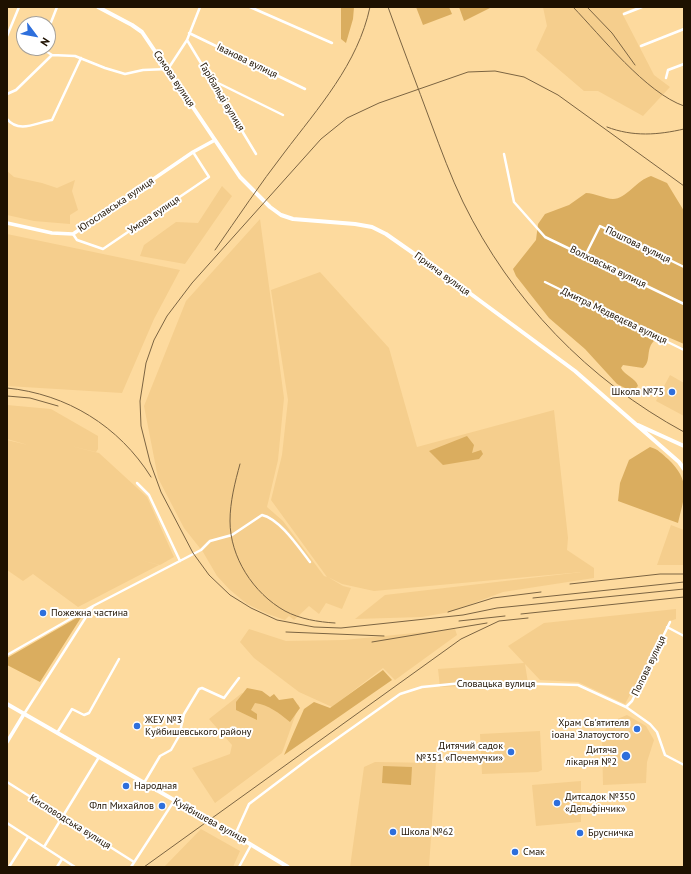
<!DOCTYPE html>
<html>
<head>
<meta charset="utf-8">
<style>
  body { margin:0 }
  #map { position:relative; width:691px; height:874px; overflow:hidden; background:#fdda9e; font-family:"PT Sans",sans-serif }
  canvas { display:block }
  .frame { position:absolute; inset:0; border:8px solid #1e1100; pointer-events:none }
  .north { position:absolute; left:16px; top:16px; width:40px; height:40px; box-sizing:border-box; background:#fff; border:1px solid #a5a099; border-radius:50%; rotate:122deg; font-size:11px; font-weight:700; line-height:16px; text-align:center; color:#1e1100 }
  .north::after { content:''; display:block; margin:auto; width:14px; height:18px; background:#2e6fdc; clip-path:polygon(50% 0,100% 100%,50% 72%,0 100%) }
</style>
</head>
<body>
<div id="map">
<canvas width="691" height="874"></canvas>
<div class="frame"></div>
<div class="north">N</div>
</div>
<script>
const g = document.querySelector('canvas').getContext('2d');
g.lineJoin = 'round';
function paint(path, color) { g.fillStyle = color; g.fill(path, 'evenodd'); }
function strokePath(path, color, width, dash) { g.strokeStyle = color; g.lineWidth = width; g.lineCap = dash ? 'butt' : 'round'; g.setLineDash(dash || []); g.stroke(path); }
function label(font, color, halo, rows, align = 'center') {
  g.font = font + ' "PT Sans",sans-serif'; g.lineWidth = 4; g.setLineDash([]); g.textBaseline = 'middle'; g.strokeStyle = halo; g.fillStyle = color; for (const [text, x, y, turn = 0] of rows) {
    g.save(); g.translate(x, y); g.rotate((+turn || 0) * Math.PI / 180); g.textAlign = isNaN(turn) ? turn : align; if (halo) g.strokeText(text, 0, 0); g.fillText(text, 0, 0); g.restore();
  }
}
paint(new Path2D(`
  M543,7H636L622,13L654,75L670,87L643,116L598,91H584L536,50L547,26Z
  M7,171L14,177L42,183L57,188L75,180L72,191L78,210L70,215V224L34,221L7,215Z
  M222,186L232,196L185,264L140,256L144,245L176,222L198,223Z
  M260,219L284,398L278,460L267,507L283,521L324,576L327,577L271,500L282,455L288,400L271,290L320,272L389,348L417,447L554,410L568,538L567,550L594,568V578L503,592L450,612L422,617L355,619L385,595L582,572L374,591L342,584L328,577L343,586L351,588L342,609L326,603L319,614L309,606L294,620L289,616L285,620L268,614L247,604L229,589L217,576L203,552L184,528L158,478L144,406L186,301Z
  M7,234L180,270L154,319L122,393L7,386Z
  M670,375L684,383V416L656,401Z
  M7,405L51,409L98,436V449L96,452L67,445L55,451L67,445L99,453L147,497L174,557L160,565L140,560L159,565L78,607L33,574L23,581L7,570V440L28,445L7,439Z
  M671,525L684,530V565H657Z
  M676,609V619L670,621L625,704L578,682L540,680L525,664L528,683L440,687L438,669L524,663L508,646L544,623Z
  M249,629L286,641L344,640L455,629L457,635L395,680L383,668L332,707L299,692L254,658L240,642Z
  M242,693L299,705L282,753L215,803L192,768L230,754L232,745L209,719Z
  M627,715L646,726L654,740L647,762L646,783L603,785L602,739L608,723Z
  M540,731L542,770L538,772L482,774L480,734Z
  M375,762L436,763L429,867H350L364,767Z
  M581,781V822L536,826L532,785Z
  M201,829L240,851L233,867H164Z`), '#f5ce8d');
paint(new Path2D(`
  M341,7H354L353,19L346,43L341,39Z
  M416,7H449L452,14L423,25Z
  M459,7H492L464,21Z
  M651,176L667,183L684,211V344L663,335C641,345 654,359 643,368L623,365L621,368C625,376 636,378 638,386L635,389H627L617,384L585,349L549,318L516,276L513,269L536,240L538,224L545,214L569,205L586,193C595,193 605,199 613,199C626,199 637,180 651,176Z
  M467,436L474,445L472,453L481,450L483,454L479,459L443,465L429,451Z
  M650,447C658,449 662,454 668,459C691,481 685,495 678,523L618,501L620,483L629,460Z
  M80,616H82L40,682L7,665V658Z
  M383,670L392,680L284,755L304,709L314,702L330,708Z
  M247,688L262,691L270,697L274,694L279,700L293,698L300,708L290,722C279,713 269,705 255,703L251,710L257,714V720L236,710V702Z
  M383,766L412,767L411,785L382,783Z`), '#daad5f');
strokePath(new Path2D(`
  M250,7L332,43
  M624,14L642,7
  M48,30L57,7
  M189,33L305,89
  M7,36L19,7
  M187,40L256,154
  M641,46L684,29
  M41,48L52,55L75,56L105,68L125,74L143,70L168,69L187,40L200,7
  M666,78L668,70L684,64
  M212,80L283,115
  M7,94L16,90L52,55
  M7,119C19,134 38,122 52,120L81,58
  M504,154L514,202L545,237L684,304
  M73,234L77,240L103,249L209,177L193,152
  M585,256L600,226L684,267
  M545,282L684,350
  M137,483L149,495L180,561
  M667,627L684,636
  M7,655L93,606L201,550L210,541L232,535L262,515C280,519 299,548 310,562
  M626,707L632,701L670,622
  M24,714L93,606
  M57,733L72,709L84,715L89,713L119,659
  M7,782L134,862
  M144,783L160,756L171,750L179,736L184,714L199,689L202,688L224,698L239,678
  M7,823L75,867
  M235,835L249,804L311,757L400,694L422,687L472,682L578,685L626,707L650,724L657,732L665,755L684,765
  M44,847L99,757
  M9,867L28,837
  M57,867L62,859
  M131,867L174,801
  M239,867L251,845`), '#fff', 2.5);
strokePath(new Path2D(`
  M7,223L52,233L73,234L193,152L215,140
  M7,742L24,714`), '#fff', 3.5);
strokePath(new Path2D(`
  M98,7L132,25L142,32L240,177L270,207L281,215L293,219L355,224L372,227L386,234L456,283L575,371L679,462L684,469
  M638,425L684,446
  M7,704L235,835L288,867`), '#fff', 4);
strokePath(new Path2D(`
  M388,7C402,46 417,85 431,123C441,150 451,177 463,202C511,300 588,380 684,432
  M573,7C601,36 646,93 684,106
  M587,7L612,33L635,65
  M607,127C633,137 658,135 684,129
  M684,186L558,95L524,77L495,71L468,72L379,103L347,118L321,139L192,283L167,316L154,340L146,363L140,401L141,426L150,462L161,492L193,553L209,575L230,595L251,608L277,620L314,627L341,628L463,615L497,608L684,589
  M215,250C238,217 260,184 284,153C318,108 358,64 370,7
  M7,388C67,394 119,426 151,477
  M7,396L30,398L58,406
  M240,464C235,482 230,502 230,521C230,557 253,593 285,611C300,619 318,622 335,623
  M570,584L660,574H684
  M533,598L684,582
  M448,612L493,598L541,592
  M521,614L684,597
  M459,621L505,616
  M286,632L384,636
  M372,642L487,623
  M144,867L461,639L499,621L528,618`), '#7b6442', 1);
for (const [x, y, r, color] of [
  [672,392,4,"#2e6fdc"],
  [43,613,4,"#2e6fdc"],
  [137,726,4,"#2e6fdc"],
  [637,729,4,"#2e6fdc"],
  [511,752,4,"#2e6fdc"],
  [626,756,5,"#2e6fdc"],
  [126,786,4,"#2e6fdc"],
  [557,803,4,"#2e6fdc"],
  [162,806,4,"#2e6fdc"],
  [393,832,4,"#2e6fdc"],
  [580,833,4,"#2e6fdc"],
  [515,852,4,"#2e6fdc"]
]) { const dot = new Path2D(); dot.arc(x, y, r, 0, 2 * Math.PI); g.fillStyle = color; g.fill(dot); strokePath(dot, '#fff', 1.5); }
label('10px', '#1e1100', '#fff', [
  ["Іванова вулиця",247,61,26],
  ["Сомова вулиця",174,79,56],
  ["Гарібальді вулиця",222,97,59],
  ["Югославська вулиця",116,205,-34],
  ["Умова вулиця",154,215,-34],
  ["Поштова вулиця",638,245,26],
  ["Волховська вулиця",608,267,26],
  ["Гірнича вулиця",442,274,36],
  ["Дмитра Медведєва вулиця",614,316,26],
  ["Попова вулиця",649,666,-64],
  ["Словацька вулиця",496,684],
  ["Куйбишева вулиця",210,821,29],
  ["Кисловодська вулиця",70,822,32]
]);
label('10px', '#1e1100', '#fff', [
  ["Школа №75",664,392,"right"],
  ["Пожежна частина",51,613],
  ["ЖЕУ №3",145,720],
  ["Куйбишевського району",145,732],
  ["Храм Св'ятителя",629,723,"right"],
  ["іоана Златоустого",629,735,"right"],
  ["Дитячий садок",503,746,"right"],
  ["№351 «Почемучки»",503,758,"right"],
  ["Дитяча",617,750,"right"],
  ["лікарня №2",617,762,"right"],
  ["Народная",134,786],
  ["Дитсадок №350",565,797],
  ["«Дельфінчик»",565,809],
  ["Флп Михайлов",154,806,"right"],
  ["Школа №62",401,832],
  ["Брусничка",588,833],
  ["Смак",523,852]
], 'left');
</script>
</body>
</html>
